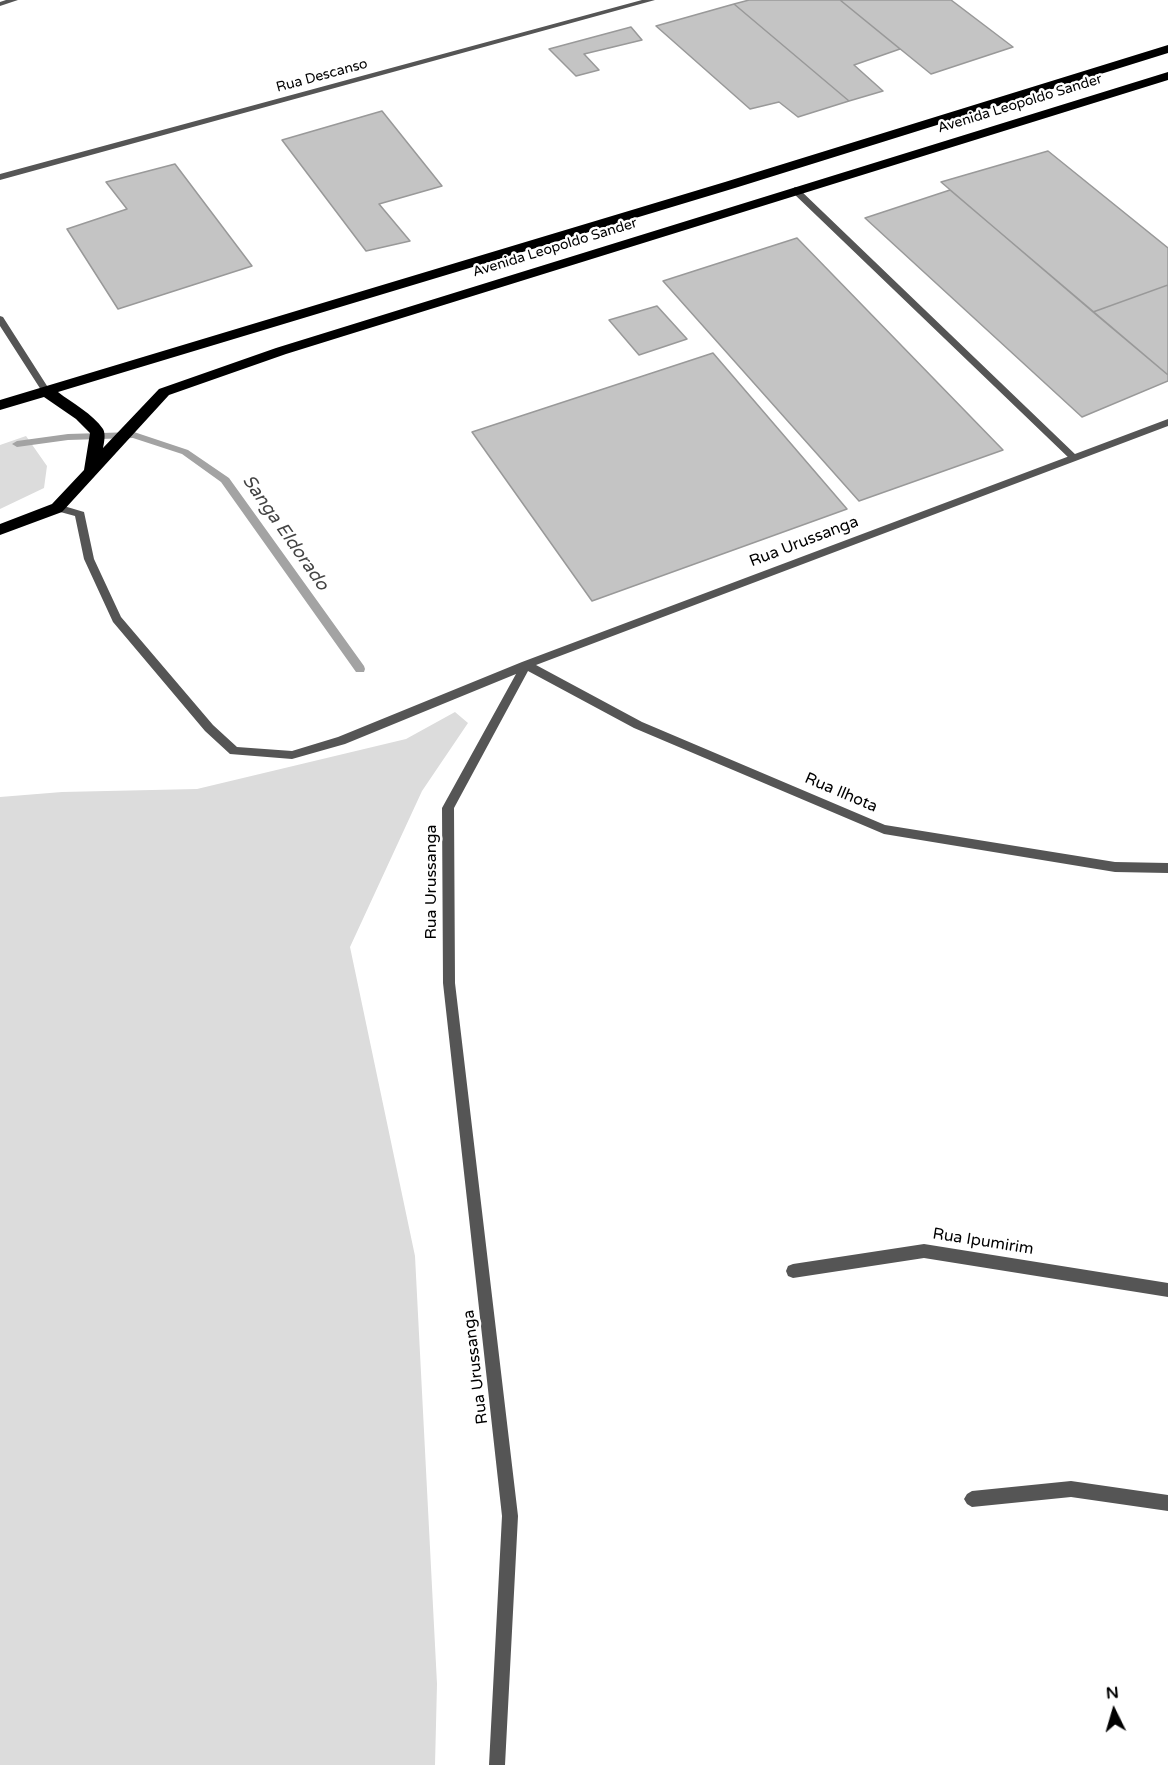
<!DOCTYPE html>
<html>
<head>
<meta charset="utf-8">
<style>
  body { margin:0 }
  #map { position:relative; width:1168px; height:1765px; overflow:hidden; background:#fff; font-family:"Varela Round",sans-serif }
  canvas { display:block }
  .north { position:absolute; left:1084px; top:1681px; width:60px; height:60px; -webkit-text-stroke:4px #fff; paint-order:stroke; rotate:355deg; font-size:16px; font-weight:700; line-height:24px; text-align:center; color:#000 }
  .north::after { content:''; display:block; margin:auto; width:21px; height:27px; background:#000; clip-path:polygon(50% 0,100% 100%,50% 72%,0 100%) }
</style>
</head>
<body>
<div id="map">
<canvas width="1168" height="1765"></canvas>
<div class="north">N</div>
</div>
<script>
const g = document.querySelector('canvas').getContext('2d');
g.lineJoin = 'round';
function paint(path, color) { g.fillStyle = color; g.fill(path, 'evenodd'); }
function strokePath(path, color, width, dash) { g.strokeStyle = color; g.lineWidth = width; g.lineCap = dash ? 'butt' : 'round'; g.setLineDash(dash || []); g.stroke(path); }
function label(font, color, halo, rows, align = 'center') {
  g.font = font + ' "Varela Round",sans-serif'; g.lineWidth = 5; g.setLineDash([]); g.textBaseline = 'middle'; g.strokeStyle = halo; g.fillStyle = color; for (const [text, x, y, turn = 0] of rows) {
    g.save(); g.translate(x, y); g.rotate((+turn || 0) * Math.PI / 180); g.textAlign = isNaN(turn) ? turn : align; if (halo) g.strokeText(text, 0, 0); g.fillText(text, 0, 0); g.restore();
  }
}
paint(new Path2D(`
  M26,436L47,466L44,488L0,509V445Z
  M455,712L468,723L422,791L350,947L415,1256L437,1684L435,1765H0V797L62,792L197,789L406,739Z`), '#dcdcdc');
paint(new Path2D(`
  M134,432L188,450L229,478L364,666L365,669L364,672H356L221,482L182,454L133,438L68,440L17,447L12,444L17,441L68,434Z`), '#a3a3a3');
const building = new Path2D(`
  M749,0H840L900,49L854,65L883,91L849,101L734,4Z
  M840,0H951L1013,47L931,74Z
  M734,4L849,101L798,117L779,102L750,109L656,26Z
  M631,27L642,40L584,54L599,70L576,76L549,49Z
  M382,111L442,186L379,204L410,241L366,251L282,140Z
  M1048,151L1168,248V285L1093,312L941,182Z
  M175,164L252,266L118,309L67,229L127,209L106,182Z
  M950,190L1168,375V381L1082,417L865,218Z
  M797,238L1003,450L859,501L663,281Z
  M1168,285V375L1093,312Z
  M657,306L687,339L639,355L609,320Z
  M713,353L847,509L592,601L472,432Z`);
paint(building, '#c4c4c4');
strokePath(building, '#999', 1.5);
paint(new Path2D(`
  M795,187L798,188L1077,456V460H1071L792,192L791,190Z
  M1071,1481L1168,1495V1511L1071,1497L972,1507L967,1504L964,1499L967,1494L972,1491Z`), '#555');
paint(new Path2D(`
  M6,0H18L0,6V2Z
  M642,0H655L0,180V174Z
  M0,316L3,317L49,389V393H43L0,326Z
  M1168,419V426L536,665L642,722L885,825L1115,862L1168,863V873L1115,872L884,834L634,728L528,671L454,808L455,983L518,1516L505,1765H489L502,1516L443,983L442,808L516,674L345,744L292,759L230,754L205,731L113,622L84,559L75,516L53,510L52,508L57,504L84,512L94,559L121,617L213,725L237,747L292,751L338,737L522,662Z
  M924,1244L1168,1283V1297L924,1258L793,1278L788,1276L786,1271L788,1266L793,1264Z`), '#555');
paint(new Path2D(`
  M1168,45V53L735,188L58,392C72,403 93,414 103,429C106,434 104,443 103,448L159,389L276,348L1168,72V80L286,354L169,395L62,512L0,535V524L52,504L84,470L90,433L76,419L44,397L0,410V400L725,182Z`), '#000');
label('14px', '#000', '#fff', [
  ["Rua Descanso",322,76,-15],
  ["Avenida Leopoldo Sander",1020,104,-17],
  ["Avenida Leopoldo Sander",555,248,-17]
]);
label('16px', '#000', '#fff', [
  ["Rua Urussanga",804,542,-21],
  ["Rua Ilhota",841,793,23],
  ["Rua Urussanga",432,882,-90],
  ["Rua Ipumirim",983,1242,9],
  ["Rua Urussanga",476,1367,-97]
]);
label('italic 18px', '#444', '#fff', [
  ["Sanga Eldorado",285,533,55]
]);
</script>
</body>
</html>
